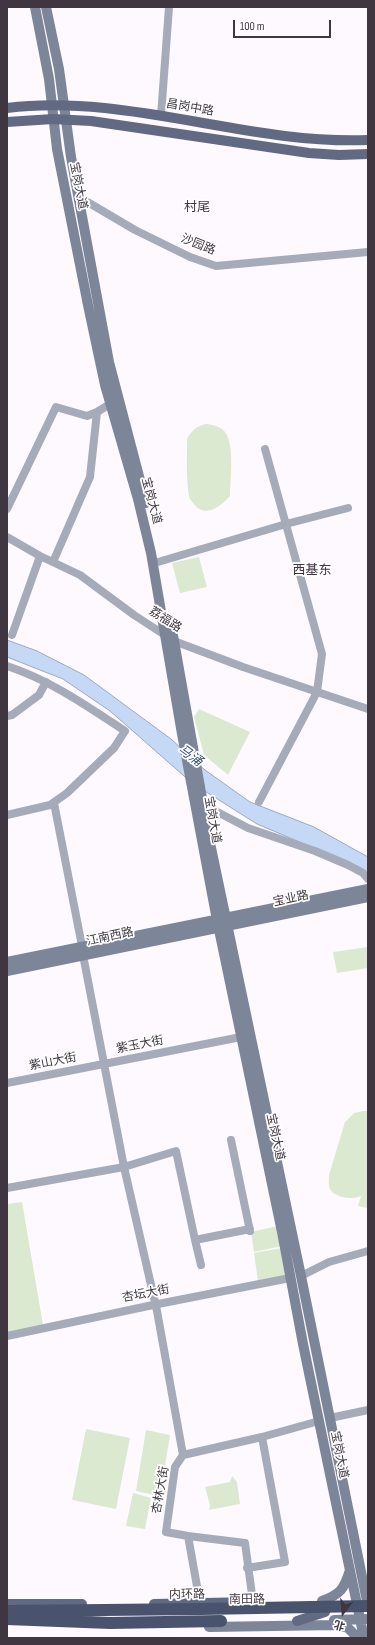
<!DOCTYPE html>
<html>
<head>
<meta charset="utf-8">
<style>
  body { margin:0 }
  #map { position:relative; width:375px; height:1645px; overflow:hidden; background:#fdf9fe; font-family:"Sofia Sans Condensed","Noto Sans SC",sans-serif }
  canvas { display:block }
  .frame { position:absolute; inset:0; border:8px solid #3f3641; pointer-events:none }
  .north { position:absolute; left:323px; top:1593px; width:40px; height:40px; -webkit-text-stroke:3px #fff; paint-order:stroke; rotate:196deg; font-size:11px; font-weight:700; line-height:16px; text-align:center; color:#3f3641 }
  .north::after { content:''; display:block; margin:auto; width:14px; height:18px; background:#3f3641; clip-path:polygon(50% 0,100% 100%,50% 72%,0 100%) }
  .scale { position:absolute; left:233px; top:20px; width:98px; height:18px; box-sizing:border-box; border:2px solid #3f3641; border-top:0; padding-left:5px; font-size:12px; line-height:14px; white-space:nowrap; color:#3f3641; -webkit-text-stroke:3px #fff; paint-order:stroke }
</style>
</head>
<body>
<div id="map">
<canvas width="375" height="1645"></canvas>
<div class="frame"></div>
<div class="north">北</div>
<div class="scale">100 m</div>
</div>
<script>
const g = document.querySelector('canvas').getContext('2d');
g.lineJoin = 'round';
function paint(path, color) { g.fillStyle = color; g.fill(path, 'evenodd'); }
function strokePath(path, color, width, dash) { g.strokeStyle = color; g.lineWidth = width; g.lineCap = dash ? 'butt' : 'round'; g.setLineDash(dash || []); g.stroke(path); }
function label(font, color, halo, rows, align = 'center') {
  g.font = font + ' "Sofia Sans Condensed","Noto Sans SC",sans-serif'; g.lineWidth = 3.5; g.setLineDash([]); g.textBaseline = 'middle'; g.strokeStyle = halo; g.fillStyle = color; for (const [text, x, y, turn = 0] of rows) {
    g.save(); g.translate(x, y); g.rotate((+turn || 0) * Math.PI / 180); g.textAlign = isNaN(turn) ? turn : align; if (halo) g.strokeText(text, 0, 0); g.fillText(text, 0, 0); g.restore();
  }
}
paint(new Path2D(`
  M207,424C213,425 217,426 222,429C236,439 230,479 230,496C221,506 205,519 194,504C192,501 189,499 189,496C186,478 187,458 187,439C192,430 196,426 207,424Z
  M199,557L207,587L180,593L172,563Z
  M199,709L250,732L228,775L204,755L194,717Z
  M368,947V968L337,973L333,952Z
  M363,1111H368V1203L367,1208L358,1206L361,1196C353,1200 335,1198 330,1189C328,1185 329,1179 329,1175L345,1122L354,1113Z
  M22,1202L43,1325L7,1333V1204Z
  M278,1226L282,1246L254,1252L251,1232Z
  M282,1248L287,1276L258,1281L254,1253Z
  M86,1429L130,1438L116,1509L72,1500Z
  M146,1430L170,1435L160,1496L136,1491Z
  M232,1476L237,1482L240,1504L209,1510L210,1505L205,1487L230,1482Z
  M133,1493L151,1498L145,1529L126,1526Z`), '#dce9d1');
const water = new Path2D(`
  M7,640L37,651L84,675L171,739L205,770L250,802L314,827L368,857V873L359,867L257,824L192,783L110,711L63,679L7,657Z`);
paint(water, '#c5d9f7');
strokePath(water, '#9da8c0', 1);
strokePath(new Path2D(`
  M161,116L169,7
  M79,197L135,230L190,257L216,266L368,252
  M7,509L56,407L87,416L97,412
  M7,537L40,556
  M53,562L90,477L97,412L110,404
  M158,562L286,524L348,508
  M12,635L40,556L80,575L134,615L174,641L243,667L368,709
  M7,666C50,680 87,706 125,731L114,748L67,793L50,805L7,815
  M7,716L12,715L39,695L46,682
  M259,802L317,692L322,654L265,449
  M54,803L82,946
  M204,805L248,828L315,851L348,865L363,873L368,879
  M83,955L124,1167L157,1311L183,1455
  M7,1083L241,1037
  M231,1140L250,1231
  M7,1188L124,1167L176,1151L195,1240
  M201,1265L195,1240L250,1229
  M301,1276L329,1262L368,1251
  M7,1336L153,1305L290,1278
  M330,1418L368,1410
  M188,1536L245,1543L253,1602
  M247,1568L285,1562L262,1437
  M200,1603L188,1536L166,1532L175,1467L183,1455L262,1437L319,1421`), '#a6abb9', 8);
strokePath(new Path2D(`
  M35,7L49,79L57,149L88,305L105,385L138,499L151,553L182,734L217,920L282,1232L303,1344L364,1638
  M46,7L59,69L71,157L109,362L146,503
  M172,630L210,843L301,1276L368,1606
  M7,962L368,889
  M7,971L368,897
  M322,1601C341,1594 344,1589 350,1570
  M334,1620L368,1619
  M209,1627L337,1625L348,1628L358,1638`), '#7d8599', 10);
strokePath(new Path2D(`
  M7,108C128,93 247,145 368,140
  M7,122L53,119L91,121L309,153L339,155L368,154
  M7,1604H82
  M154,1604L254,1602
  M297,1621L325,1612`), '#616a82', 10);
strokePath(new Path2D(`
  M7,1611L201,1609L368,1606
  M7,1619L110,1623L221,1621`), '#49536e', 12);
label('12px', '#3f3641', '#fff', [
  ["昌岗中路",190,108,10],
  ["宝岗大道",78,186,79],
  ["沙园路",198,245,22],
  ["宝岗大道",151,501,75],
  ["荔福路",165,620,32],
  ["宝岗大道",212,820,80],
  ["宝业路",291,899,-12],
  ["江南西路",110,937,-12],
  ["紫玉大街",140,1045,-11],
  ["紫山大街",53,1062,-11],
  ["宝岗大道",275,1137,78],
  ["杏坛大街",146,1294,-11],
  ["宝岗大道",339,1455,79],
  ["杏林大街",161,1490,-80],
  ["内环路",187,1595,-1],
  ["南田路",247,1600,-1]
]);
label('13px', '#3f3641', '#fff', [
  ["村尾",197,208],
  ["西基东",312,571]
]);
label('italic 13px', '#344f79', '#fff', [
  ["马涌",190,756,36]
]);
</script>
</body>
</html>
